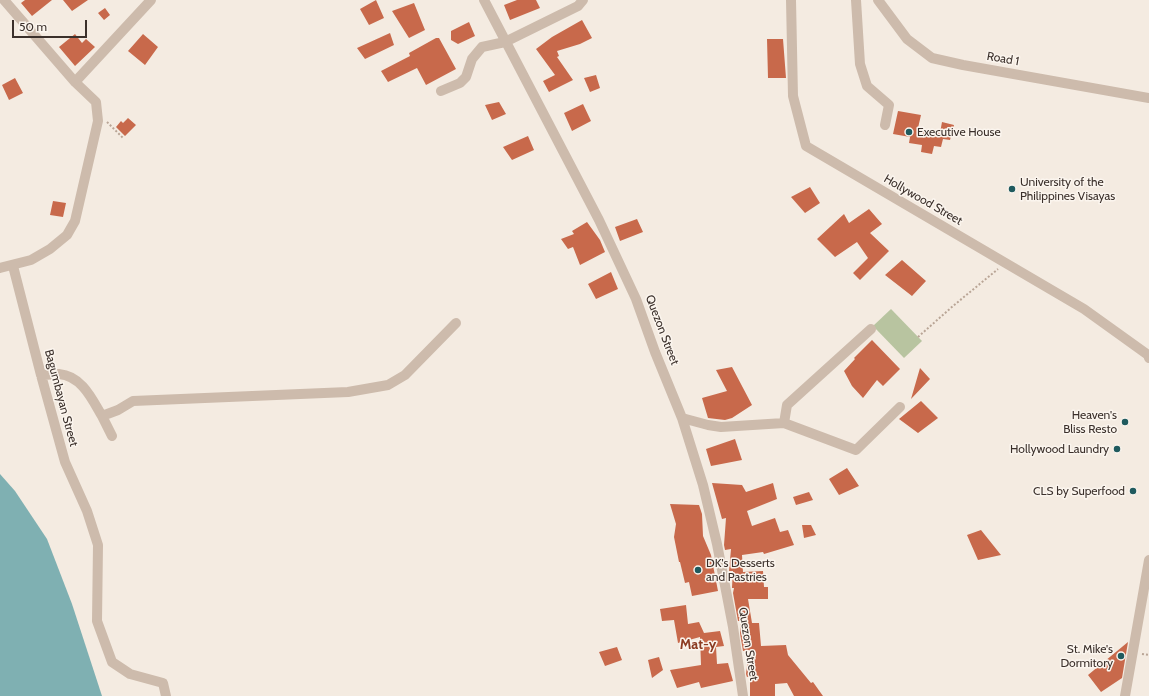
<!DOCTYPE html>
<html>
<head>
<meta charset="utf-8">
<style>
  body { margin:0 }
  #map { position:relative; width:1149px; height:696px; overflow:hidden; background:#f4ebe1; font-family:Cabin,sans-serif }
  canvas { display:block }
  .scale { position:absolute; left:12px; top:20px; width:75px; height:18px; box-sizing:border-box; border:2px solid #3b302b; border-top:0; padding-left:5px; font-size:12px; line-height:14px; white-space:nowrap; color:#3b302b; -webkit-text-stroke:3px #fbf5ee; paint-order:stroke }
</style>
</head>
<body>
<div id="map">
<canvas width="1149" height="696"></canvas>
<div class="scale">50 m</div>
</div>
<script>
const g = document.querySelector('canvas').getContext('2d');
g.lineJoin = 'round';
function paint(path, color) { g.fillStyle = color; g.fill(path, 'evenodd'); }
function strokePath(path, color, width, dash) { g.strokeStyle = color; g.lineWidth = width; g.lineCap = dash ? 'butt' : 'round'; g.setLineDash(dash || []); g.stroke(path); }
function label(font, color, halo, rows, align = 'center') {
  g.font = font + ' Cabin,sans-serif'; g.lineWidth = 3; g.setLineDash([]); g.textBaseline = 'middle'; g.strokeStyle = halo; g.fillStyle = color; for (const [text, x, y, turn = 0] of rows) {
    g.save(); g.translate(x, y); g.rotate((+turn || 0) * Math.PI / 180); g.textAlign = isNaN(turn) ? turn : align; if (halo) g.strokeText(text, 0, 0); g.fillText(text, 0, 0); g.restore();
  }
}
paint(new Path2D(`
  M891,309L922,341L904,358L873,326Z`), '#b8c4a0');
paint(new Path2D(`
  M0,474L15,491L47,539L72,604L102,696H0Z`), '#7fb0b2');
paint(new Path2D(`
  M25,0H52L32,16L21,3Z
  M63,0H88L72,11Z
  M376,0L384,18L369,25L360,9Z
  M517,0H536L540,8L510,20L504,5Z
  M414,3L425,30L409,38L392,11Z
  M105,8L110,15L104,20L98,13Z
  M582,20L592,38L580,44L557,51L559,56L557,57L573,80L549,92L543,81L555,75L536,49L552,37Z
  M469,22L475,36L458,44L451,40V31Z
  M390,33L394,45L365,59L357,48Z
  M75,34L82,43L86,39L95,47L75,66L59,47Z
  M143,34L158,47L145,65L128,51Z
  M436,38H439L456,69L426,85L417,68L388,82L381,71L410,56L409,53Z
  M767,39H783L786,78H768Z
  M596,75L600,88L590,92L584,78Z
  M15,78L23,93L9,100L2,85Z
  M499,102L506,114L492,120L485,105Z
  M583,104L591,121L572,131L564,113Z
  M898,111L921,115L918,128L940,133L942,122L954,125L950,140L943,139L941,147L934,146L932,154L921,152L922,145L909,143L910,137L893,134Z
  M128,118L136,125L125,136L116,127L121,121L123,123Z
  M528,136L534,150L512,160L503,147Z
  M810,187L820,203L805,213L791,197Z
  M53,201L66,203L63,217L50,215Z
  M869,209L882,224L870,233L889,251L860,280L853,273L868,258L857,242L835,257L817,239L844,214L849,223Z
  M637,219L643,232L620,241L615,227Z
  M587,222L600,240L605,252L580,265L573,247L568,249L561,239L574,234L572,231Z
  M902,260L926,281L912,296L885,275Z
  M611,272L618,289L596,299L588,284Z
  M872,340L900,369L883,386L877,380L863,398L852,386L844,371L855,359L854,358Z
  M732,367L752,405L732,418L725,420L708,418L702,398L727,391L716,370Z
  M920,368L930,379L911,399Z
  M921,401L938,418L918,433L899,419Z
  M735,439L742,460L711,466L706,449Z
  M847,468L859,486L839,495L829,479Z
  M712,483L742,485L746,492L773,483L777,499L747,511L752,526L775,518L780,532L788,530L794,545L764,554L763,552L742,555L743,572L763,571L764,587H768V599H748L752,623H759L761,646L786,645L788,655L811,683L813,682L823,696H794L787,683L775,684V696H750V676L747,677L746,674L749,650L743,651L740,633L741,621H738L733,593L734,588H732V587L733,571H729L731,549L725,550L724,545L726,518L722,519Z
  M809,492L813,500L796,505L793,497Z
  M670,504L699,505L702,514L703,536L711,555L718,591L692,596L689,582L685,583L680,562H679L674,537L676,524Z
  M802,525H811L816,535L804,538Z
  M981,530L1001,555L978,560L967,535Z
  M686,605L688,624L699,622L704,633L720,631L724,646L716,647L717,664L728,663L733,681L701,688L699,682L677,688L670,670L701,665L700,637L678,643L674,620L662,621L660,609Z
  M1128,642L1122,678L1101,692L1088,675Z
  M617,647L622,660L605,666L599,652Z
  M659,657L663,670L652,678L648,660Z`), '#c8694b');
strokePath(new Path2D(`
  M107,122L123,138
  M918,337L953,306L998,269
  M1142,654L1149,655`), '#b9a596', 2, [2, 2]);
strokePath(new Path2D(`
  M484,0L599,220L636,299L655,352L682,418L703,485L717,544L733,627L743,696
  M791,0L793,96L806,146L1084,309L1148,355L1149,358
  M856,0L860,64L867,86L889,105L885,125
  M878,0L907,39L932,58L963,65L1149,98
  M75,82L151,0
  M441,91L460,83L466,77L472,59L482,47L505,42L578,6L583,0
  M13,266L41,375L65,462L87,511L98,545L97,621L112,662L130,674L163,683L166,696
  M0,268L31,260L50,249L67,235L75,221L98,121L96,102L75,82L4,0
  M41,375C47,375 53,374 59,374C82,376 92,399 102,416L118,410L133,401L348,392L388,385L405,375L456,323
  M102,416L112,436
  M682,418L708,425L721,427L784,423L787,405L871,329
  M784,423L856,450L900,407
  M1125,696L1149,560`), '#cdbbac', 10);
for (const [x, y, r, color] of [
  [909,132,4,"#1f5a5e"],
  [1012,189,4,"#1f5a5e"],
  [1125,422,4,"#1f5a5e"],
  [1117,449,4,"#1f5a5e"],
  [1133,491,4,"#1f5a5e"],
  [698,570,4,"#1f5a5e"],
  [1121,656,4,"#1f5a5e"]
]) { const dot = new Path2D(); dot.arc(x, y, r, 0, 2 * Math.PI); g.fillStyle = color; g.fill(dot); strokePath(dot, '#fbf5ee', 1.5); }
label('12px', '#3b302b', '#fbf5ee', [
  ["Road 1",1003,59,10],
  ["Hollywood Street",923,200,30],
  ["Quezon Street",662,330,69],
  ["Bagumbayan Street",61,398,75],
  ["Quezon Street",748,644,81]
]);
label('12px', '#3b302b', '#fbf5ee', [
  ["Executive House",917,132,"left"],
  ["University of the",1020,182,"left"],
  ["Philippines Visayas",1020,196,"left"],
  ["Heaven's",1117,415],
  ["Bliss Resto",1117,429],
  ["Hollywood Laundry",1109,449],
  ["CLS by Superfood",1125,491],
  ["DK's Desserts",706,563,"left"],
  ["and Pastries",706,577,"left"],
  ["St. Mike's",1113,649],
  ["Dormitory",1113,663]
], 'right');
label('bold 14px', '#8c3b22', '#fbf5ee', [
  ["Mat-y",698,645]
]);
</script>
</body>
</html>
